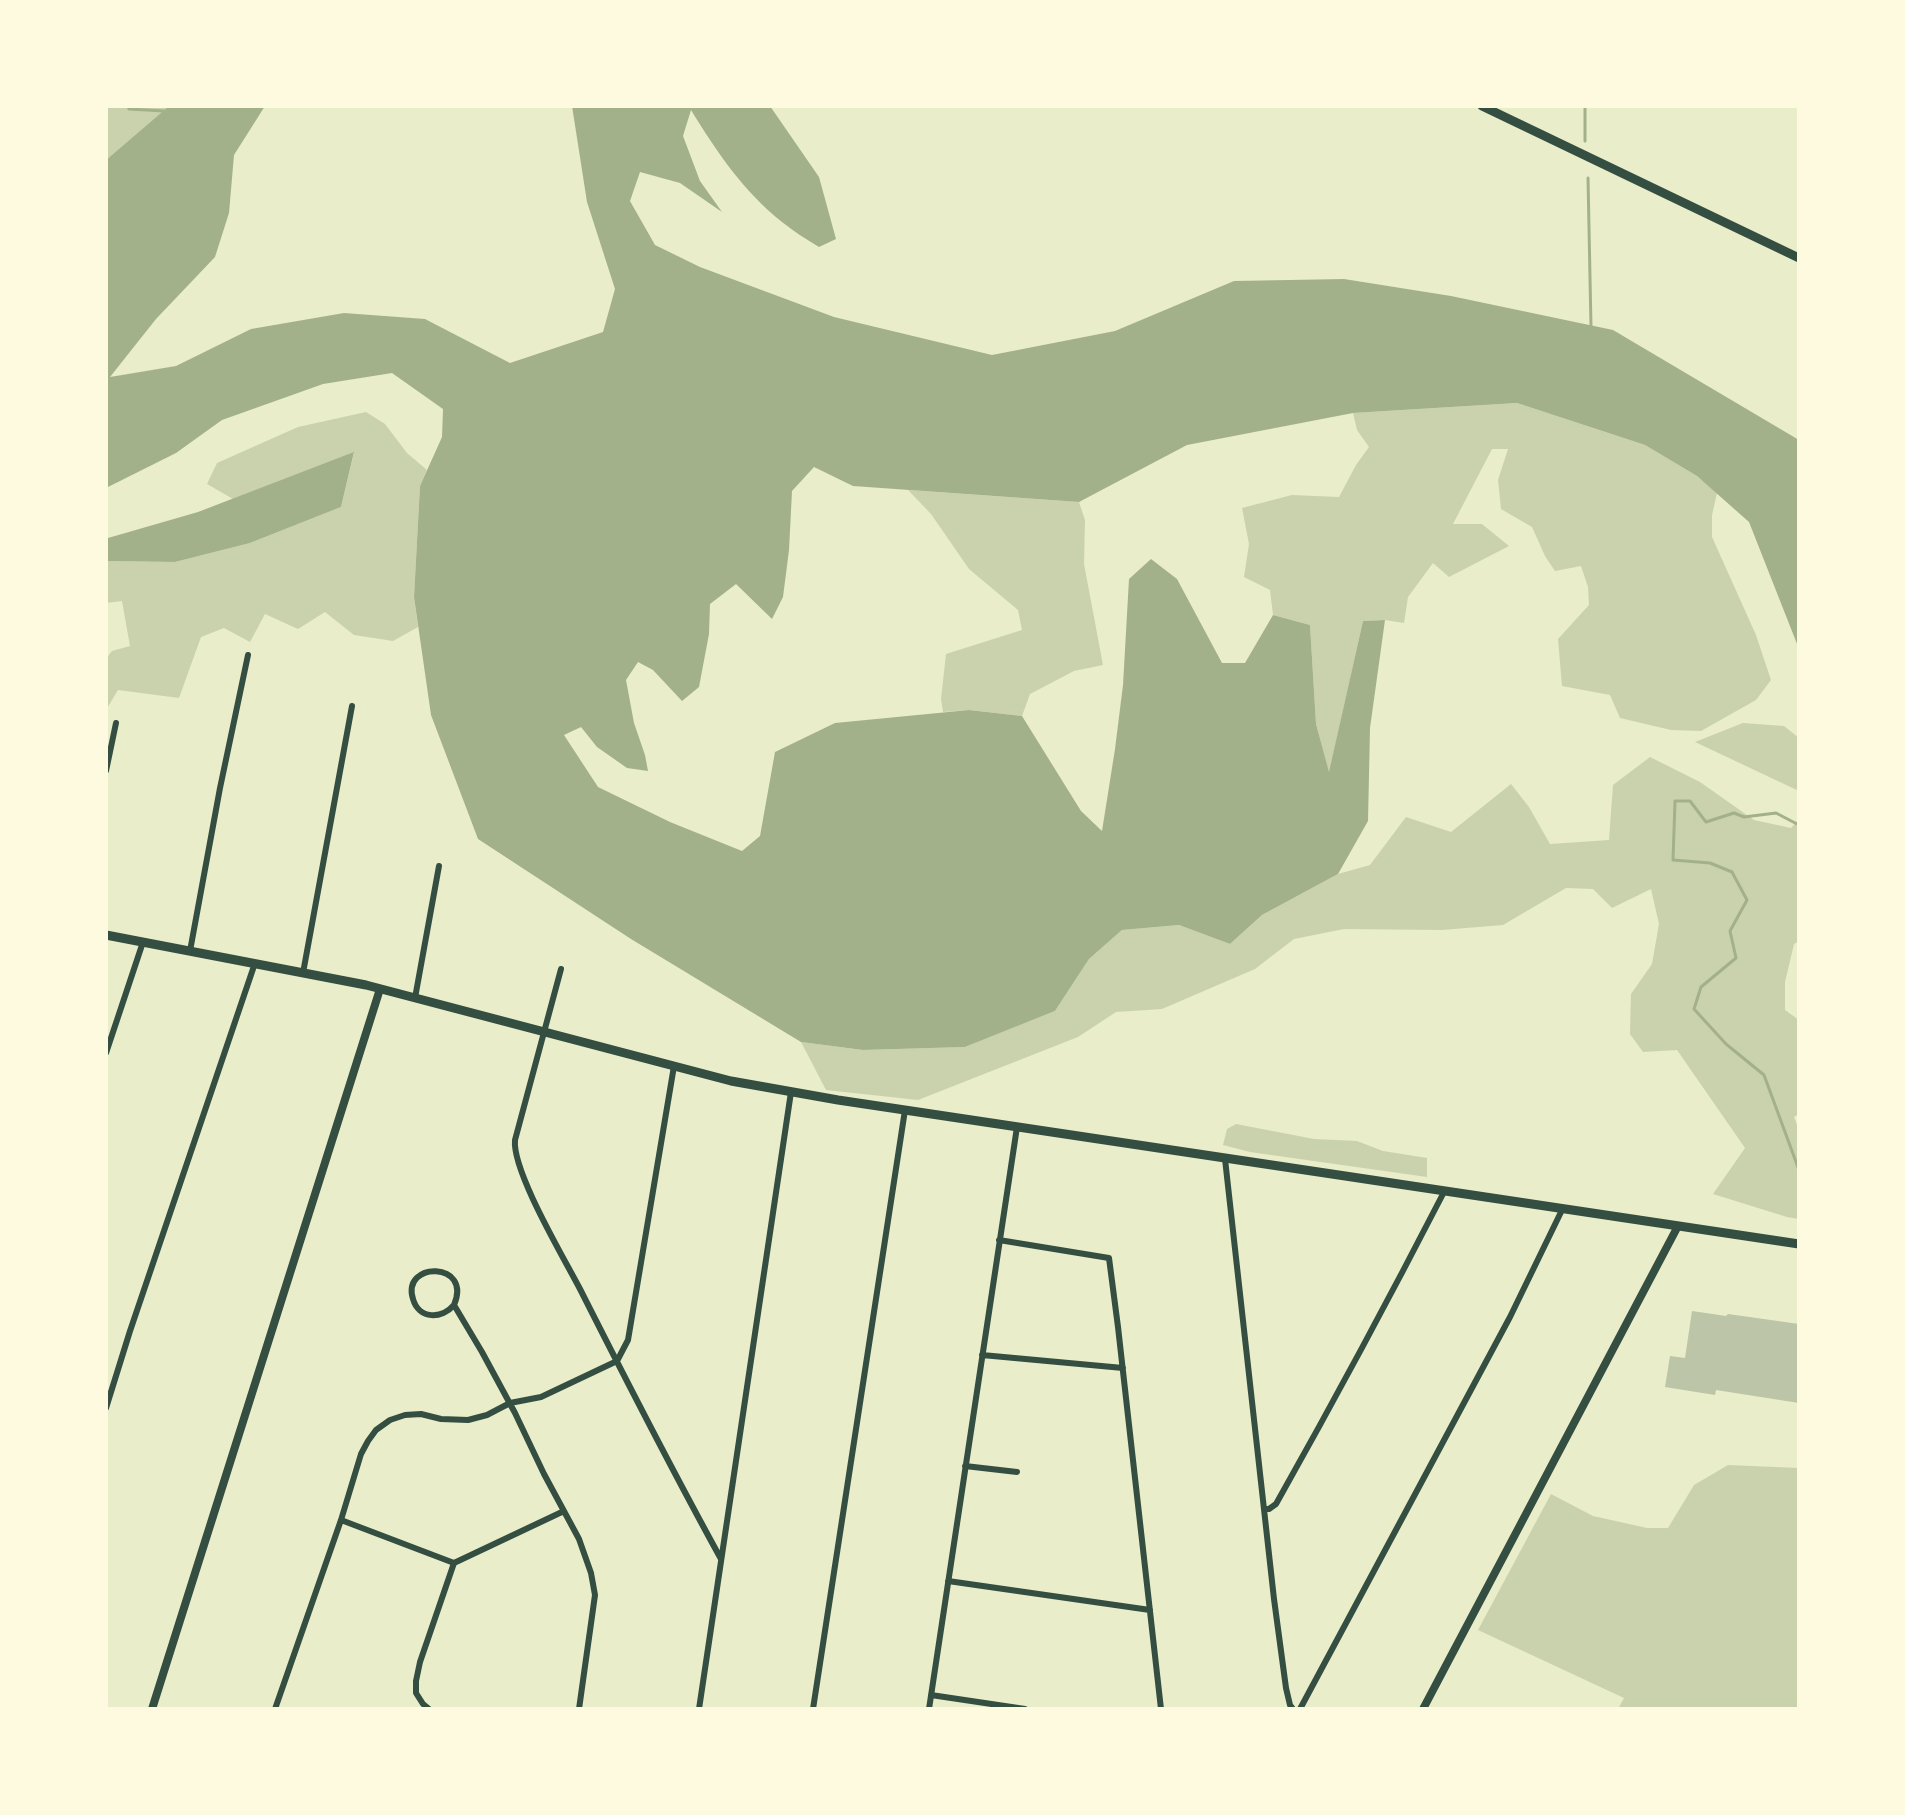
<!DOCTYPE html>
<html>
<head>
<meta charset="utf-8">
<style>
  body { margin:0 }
  #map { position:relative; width:1905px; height:1815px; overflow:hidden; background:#e9edc9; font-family:Barlow,sans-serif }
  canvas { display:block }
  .frame { position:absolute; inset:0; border:108px solid #fefae0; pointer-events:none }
</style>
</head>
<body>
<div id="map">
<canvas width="1905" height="1815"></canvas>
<div class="frame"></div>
</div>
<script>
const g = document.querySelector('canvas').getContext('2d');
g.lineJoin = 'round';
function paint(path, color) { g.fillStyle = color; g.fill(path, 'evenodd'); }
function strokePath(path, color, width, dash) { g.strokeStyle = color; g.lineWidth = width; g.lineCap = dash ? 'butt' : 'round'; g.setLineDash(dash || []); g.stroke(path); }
paint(new Path2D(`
  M106,106H169L106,160Z
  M1517,403L1645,445L1697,476L1717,493L1712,515V537L1756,635L1771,680L1756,700L1701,731L1671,730L1620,718L1610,695L1562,686L1558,639L1589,605L1588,587L1581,566L1555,571L1545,556L1532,527L1501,509L1498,480L1508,449H1492L1453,524H1482L1509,546L1449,577L1433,563L1408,597L1404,623L1385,620L1363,621L1329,774L1316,724L1310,625L1273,615L1270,590L1244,577L1249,544L1242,508L1292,495L1339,497L1356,465L1369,447L1357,430L1353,413Z
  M366,412L385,424L407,453L427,470L420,486L414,597L418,627L393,641L354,635L325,612L298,629L265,614L250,642L224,628L201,637L179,698L118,690L106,710V659L112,651L130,646L122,601L106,603V561L175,562L250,543L341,507L354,453L233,499L207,484L217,463L298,427Z
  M908,490L1079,502L1085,520L1084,564L1103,665L1074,671L1030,694L1022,716L969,710L943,712L941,699L946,654L1022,630L1018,610L969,569L931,514Z
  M1743,723L1784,726L1799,738V791L1695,742Z
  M1650,757L1700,782L1754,820L1791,828L1799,819V941L1794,944L1785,982V1010L1799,1020V1114L1794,1117L1799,1130V1219L1787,1217L1713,1194L1745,1148L1677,1050L1643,1052L1630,1034L1631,994L1652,964L1659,924L1651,889L1612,908L1593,889L1566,888L1503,925L1442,930L1344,929L1294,939L1255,969L1162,1009L1116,1012L1078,1037L918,1100L826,1090L801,1042L863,1050L965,1047L1055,1011L1089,959L1122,930L1179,925L1230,944L1262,915L1338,874L1370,865L1406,817L1451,832L1511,784L1529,807L1550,844L1609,840L1613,785Z
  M1236,1124L1314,1139L1357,1141L1383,1151L1427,1158V1177L1250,1152L1223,1145L1227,1129Z
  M1728,1465L1799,1468V1709H1618L1624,1698L1478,1630L1551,1494L1593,1516L1647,1528H1668L1694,1485Z`), '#cad2ad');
paint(new Path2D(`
  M169,106H265L234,155L229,213L215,257L156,319L110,377L176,366L251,329L344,313L425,319L510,363L603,332L615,289L587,202L572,106H770L819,177L836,239L819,247C806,239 793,231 782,222C744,192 716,151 691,110L683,136L700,181L722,212L680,183L640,172L630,201L655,245L700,267L834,317L992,355L1115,331L1234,281L1344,279L1451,296L1613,330L1799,440V649L1749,522L1697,476L1645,445L1517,403L1353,413L1187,445L1079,502L853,486L814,467L792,491L789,550L783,597L772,619L736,584L710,604L709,634L699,687L682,701L653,670L638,662L626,680L634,723L645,755L648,771L627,768L597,747L581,727L564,735L598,787L670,822L742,851L760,836L775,752L835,723L969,710L1022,716L1081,811L1102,831L1115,749L1123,685L1129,579L1151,559L1177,579L1222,663H1245L1273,615L1310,625L1316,724L1329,772L1363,621L1385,620L1370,728L1368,821L1338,874L1262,915L1230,944L1179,925L1122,930L1089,959L1055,1011L965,1047L863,1050L801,1042L631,939L478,839L431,715L414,597L420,486L442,437L443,409L392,373L323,384L222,420L176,453L106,488V160Z
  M354,452L341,507L250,543L175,562L106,561V539L108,538L198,512Z`), '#a3b18a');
strokePath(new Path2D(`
  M128,106L129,109L164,111
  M1585,106V141
  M1588,178L1591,327
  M1799,825L1776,813L1744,817L1734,813L1706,822L1690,801H1675L1673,860L1710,863L1732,872L1747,900L1730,931L1736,958L1701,987L1694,1009L1726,1044L1764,1075L1799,1170`), '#a3b18a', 3);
paint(new Path2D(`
  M1692,1311L1726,1316L1728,1314L1799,1324V1403L1716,1390L1715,1395L1665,1387L1670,1356L1685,1358Z`), '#bcc5a7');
strokePath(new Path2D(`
  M106,771L116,723
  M190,951L220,788L248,655
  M561,969L515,1140C512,1171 564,1258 580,1289C626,1380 672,1470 721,1559
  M303,973L352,706
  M415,998L439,866
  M106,1053L143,942
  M1225,1159L1274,1599L1286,1688L1290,1705L1293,1709
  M999,1240L1109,1258L1118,1327L1161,1709
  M454,1305C442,1319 419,1320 413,1299C401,1261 473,1261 454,1305L482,1352L515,1413L544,1474L579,1539L591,1573L595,1595L579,1709
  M982,1355L1123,1368
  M106,1408L130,1331L255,963
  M965,1466L1017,1472
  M1264,1509H1269L1276,1504C1334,1401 1390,1297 1444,1192
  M341,1520L454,1563L564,1511
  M948,1581L1150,1610
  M931,1695L1025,1709
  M275,1709L341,1520L361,1454L368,1441L376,1430L390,1420L405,1415L421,1414L441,1419L468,1420L487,1415L510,1403L541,1397L617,1361L628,1340L674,1066
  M429,1709L423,1704L416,1693V1681L420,1662L454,1563
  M699,1709L791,1092
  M813,1709L905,1110
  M929,1709L1017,1127
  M1300,1709L1510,1317L1562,1210`), '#344e41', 6);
strokePath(new Path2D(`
  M152,1709L380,989
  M1423,1709L1678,1226`), '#344e41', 8);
strokePath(new Path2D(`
  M1482,106L1799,258
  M106,935L366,985L731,1081L838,1100L1799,1244`), '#344e41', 9);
</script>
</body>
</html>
